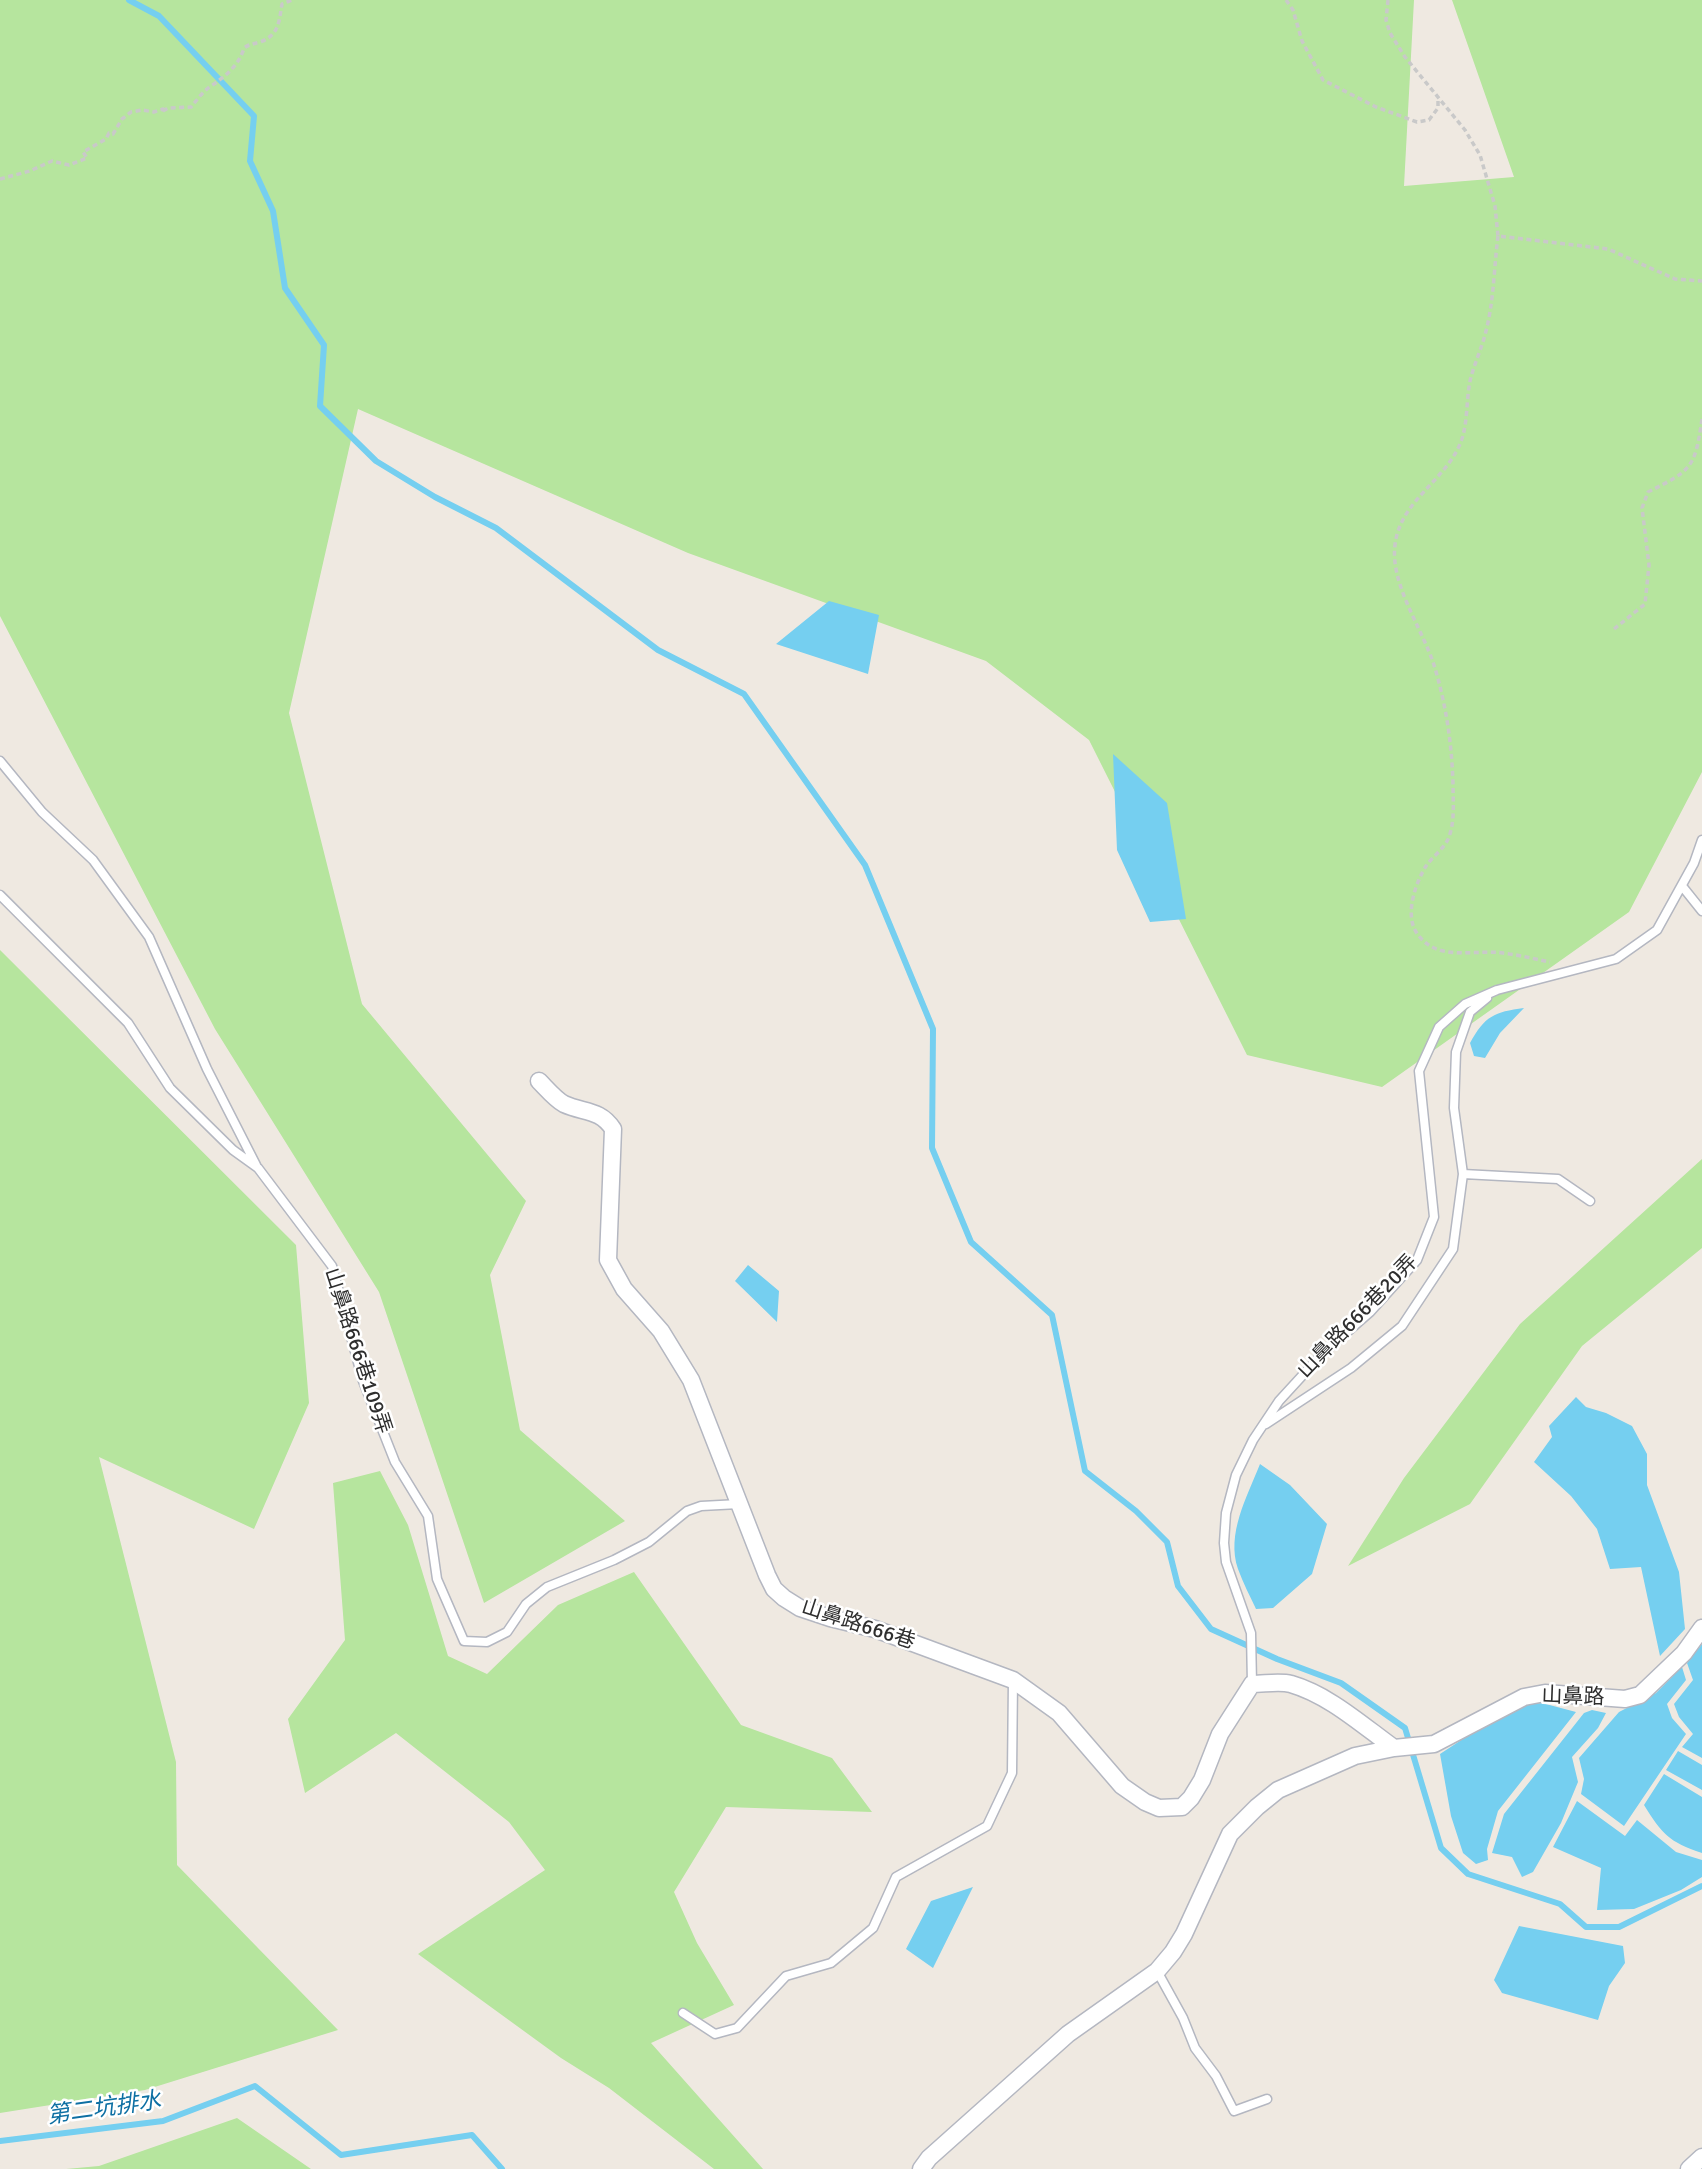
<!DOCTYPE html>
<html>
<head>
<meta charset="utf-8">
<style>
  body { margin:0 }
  canvas { display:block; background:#efe9e1 }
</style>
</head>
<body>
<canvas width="1702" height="2169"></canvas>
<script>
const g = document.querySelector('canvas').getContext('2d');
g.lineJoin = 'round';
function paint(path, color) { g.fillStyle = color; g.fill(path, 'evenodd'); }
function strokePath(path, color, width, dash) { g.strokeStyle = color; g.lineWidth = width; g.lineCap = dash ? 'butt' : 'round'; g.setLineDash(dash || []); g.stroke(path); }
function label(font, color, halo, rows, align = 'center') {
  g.font = font + ' Signika,"Noto Sans TC",sans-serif'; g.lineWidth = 5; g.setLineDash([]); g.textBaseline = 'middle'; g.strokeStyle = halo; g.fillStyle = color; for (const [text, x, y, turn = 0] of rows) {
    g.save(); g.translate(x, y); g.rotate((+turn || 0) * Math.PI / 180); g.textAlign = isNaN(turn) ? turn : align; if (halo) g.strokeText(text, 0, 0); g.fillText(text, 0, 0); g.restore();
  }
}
paint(new Path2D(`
  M0,0H1414L1404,186L1514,177L1452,0H1702V772L1629,912L1382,1087L1247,1055L1089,740L986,661L688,553L358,409L289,713L362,1004L526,1201L490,1275L520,1430L625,1521L484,1603L379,1292L215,1029L0,616Z
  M0,950L296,1245L309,1403L254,1529L99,1457L176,1762L177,1865L338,2030L145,2090L0,2113Z
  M1702,1159V1248L1582,1346L1470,1504L1348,1566L1404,1478L1520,1324Z
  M380,1471L408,1525L448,1656L487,1674L558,1605L634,1572L741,1725L832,1758L872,1812L726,1807L674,1892L697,1943L734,2005L651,2043L763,2169H714L609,2088L561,2058L418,1954L545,1870L509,1822L396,1733L305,1793L288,1719L345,1640L333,1483Z
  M237,2118L311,2169H66L99,2166Z`), '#b6e59e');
paint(new Path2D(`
  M829,601L879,615L868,674L776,644Z
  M1113,754L1167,803L1186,919L1150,922L1117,850Z
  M1524,1008L1500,1033L1485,1058L1474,1056L1470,1043C1485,1016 1494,1012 1524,1008Z
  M748,1265L779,1291L777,1322L735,1281Z
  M1576,1397L1586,1407L1606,1413L1632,1426L1647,1454V1485L1679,1572L1685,1629L1660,1656L1641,1567L1610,1569L1597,1529L1571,1496L1534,1462L1552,1437L1549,1426Z
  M1260,1464L1290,1485L1327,1524L1312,1574L1273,1608L1256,1609C1250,1596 1243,1583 1238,1569C1226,1534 1247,1497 1260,1464Z
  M1702,1644V1758L1682,1747L1693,1734L1679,1717L1674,1704L1693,1680L1687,1663Z
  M1682,1667L1686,1680L1667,1704L1672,1718L1686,1734L1624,1826L1581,1794L1584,1779L1579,1758L1619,1712L1656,1693Z
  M1542,1703L1576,1712L1498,1811L1487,1849L1488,1860L1476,1864L1463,1853L1451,1816L1440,1754L1513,1706Z
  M1592,1710L1606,1713L1598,1728L1572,1757L1578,1782L1561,1823L1533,1872L1522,1877L1512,1857L1492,1853L1504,1814L1584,1713Z
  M1678,1751L1702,1765V1790L1666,1770Z
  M1664,1774L1702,1797V1853C1669,1842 1662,1834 1644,1805Z
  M1577,1801L1625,1836L1637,1820L1676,1852L1702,1860V1877L1681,1890L1634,1909L1597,1910L1601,1868L1553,1847Z
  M973,1887L933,1968L906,1949L931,1901Z
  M1519,1926L1623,1946L1625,1963L1609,1986L1598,2020L1502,1993L1494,1980Z`), '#75cff0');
strokePath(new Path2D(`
  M129,0L159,16L254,116L250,161L273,211L285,288L324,345L320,406L376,461L435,497L496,528L658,650L744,694L865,865L933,1029L932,1148L971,1242L1052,1315L1085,1471L1136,1511L1167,1542L1178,1586L1211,1629L1277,1659L1341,1683L1405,1728L1441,1848L1468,1874L1560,1904L1586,1927H1619L1702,1886
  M0,2141L163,2121L255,2086L341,2155L472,2135L502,2169`), '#75cff0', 6);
const service = new Path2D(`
  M0,761L42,812L93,860L149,937L207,1069L256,1165
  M1682,886L1702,911
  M0,895L128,1023L170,1088L233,1150L258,1168L332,1266L363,1381L395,1462L428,1516L437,1579L464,1641L487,1642L507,1632L526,1604L547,1587L614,1560L649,1542L687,1511L701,1506L739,1504
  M1463,1174L1558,1179L1590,1201
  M1266,1424L1351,1368L1402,1326L1453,1249L1463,1174L1454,1108L1456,1052L1470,1012L1487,998
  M1252,1684L1251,1633L1226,1562L1224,1543L1226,1513L1236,1475L1253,1440L1279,1401L1323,1353L1370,1312L1417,1260L1434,1217L1419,1071L1439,1027L1465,1004L1497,990L1616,959L1657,930L1694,863L1702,840
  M1157,1971L1183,2018L1195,2048L1216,2076L1234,2111L1267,2099
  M683,2013L715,2034L737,2028L786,1976L831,1963L873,1928L896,1877L987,1826L1012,1773L1013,1680`);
const minor = new Path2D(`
  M539,1081C547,1089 555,1099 564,1104C584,1113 600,1109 613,1129L608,1260L624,1289L661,1331L691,1380L767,1575L774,1589L784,1598L800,1608L830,1618L875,1629L1013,1680L1059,1713L1122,1786L1145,1802L1159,1808L1182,1807L1191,1798L1202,1780L1220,1734L1252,1684C1265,1684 1279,1681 1291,1684C1329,1695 1362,1725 1394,1748
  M921,2169L929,2158L1068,2034L1157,1971L1173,1952L1184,1934L1230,1834L1257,1807L1278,1790L1355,1756L1394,1748L1434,1744L1524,1697L1545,1693L1625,1699L1640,1695L1684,1653L1702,1628
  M1689,2169L1702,2157`);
strokePath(service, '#b4b7c1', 11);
strokePath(minor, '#b4b7c1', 19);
strokePath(new Path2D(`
  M1286,0L1293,10L1302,41L1323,80L1376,107L1417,122L1429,120L1438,108V97
  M1388,0L1386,20L1390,33L1405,57L1465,130L1480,155L1495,206L1498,236L1608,249L1675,279L1702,281
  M0,179L30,171L52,161L69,165L87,158L83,152L106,139L109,133L113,134L122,119L131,112L142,110L154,112L163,109L161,112L168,108L191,107C197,100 203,91 211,86C226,76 239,65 244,48C249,44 254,44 260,42C280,35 279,20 282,4L292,0
  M1498,236C1494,267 1494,300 1486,331C1482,348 1474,364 1470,381C1466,401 1468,426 1460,444C1444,482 1400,501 1395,545C1390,584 1422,628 1434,665C1446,704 1452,744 1453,785C1453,803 1455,820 1449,837C1445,848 1432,857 1426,866C1415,884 1403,918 1419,936C1439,962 1475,949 1503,953C1519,955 1535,959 1550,962
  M1614,629L1645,604L1649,565L1642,508L1648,492C1692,470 1695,468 1702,419`), '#c9c9c9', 3.5, [5, 3.5]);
strokePath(service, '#fff', 8);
strokePath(minor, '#fff', 16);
label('21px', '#2e2e2e', '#fff', [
  ["山鼻路666巷20弄",1358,1317,-46],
  ["山鼻路666巷109弄",357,1351,72],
  ["山鼻路666巷",858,1625,18],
  ["山鼻路",1573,1697,2]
]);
label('italic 23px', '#0d6fa3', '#fff', [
  ["第二坑排水",104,2109,-8]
]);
</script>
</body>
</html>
